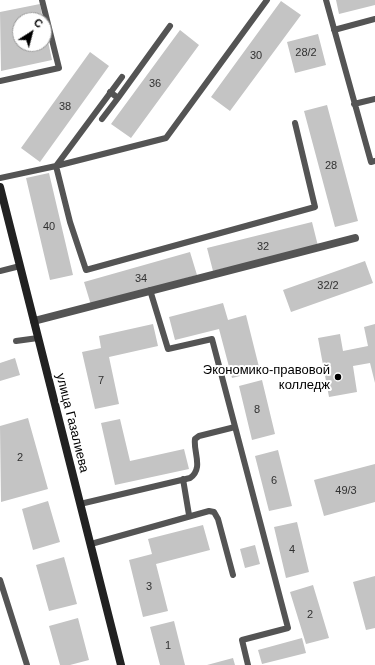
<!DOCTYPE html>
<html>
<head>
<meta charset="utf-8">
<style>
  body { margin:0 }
  #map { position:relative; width:375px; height:665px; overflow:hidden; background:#fff; font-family:Arial,sans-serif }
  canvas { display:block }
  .north { position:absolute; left:12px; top:12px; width:40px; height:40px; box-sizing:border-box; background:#fff; border:1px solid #999; border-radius:50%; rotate:36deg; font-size:11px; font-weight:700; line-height:16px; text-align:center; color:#000 }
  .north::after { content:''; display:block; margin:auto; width:14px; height:18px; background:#000; clip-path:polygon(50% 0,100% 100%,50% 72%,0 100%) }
</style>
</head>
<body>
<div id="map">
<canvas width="375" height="665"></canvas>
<div class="north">С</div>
</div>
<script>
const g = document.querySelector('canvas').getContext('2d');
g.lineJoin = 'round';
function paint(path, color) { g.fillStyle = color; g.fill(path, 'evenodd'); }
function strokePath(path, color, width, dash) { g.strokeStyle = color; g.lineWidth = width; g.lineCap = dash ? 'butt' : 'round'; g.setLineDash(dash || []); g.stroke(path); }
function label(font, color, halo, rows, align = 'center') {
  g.font = font + ' Arial,sans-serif'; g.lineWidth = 4; g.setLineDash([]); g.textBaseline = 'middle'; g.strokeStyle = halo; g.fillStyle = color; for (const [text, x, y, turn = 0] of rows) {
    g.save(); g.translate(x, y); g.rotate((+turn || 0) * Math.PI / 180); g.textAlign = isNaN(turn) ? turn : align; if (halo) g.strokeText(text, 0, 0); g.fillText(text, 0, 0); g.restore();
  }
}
paint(new Path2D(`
  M336,0H375V5L339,14Z
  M281,1L301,15L230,111L211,97Z
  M40,4L43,20H20V44H44L45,27L52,60L1,71L0,12Z
  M180,30L199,45L131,138L111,124Z
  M318,34L326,65L295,73L287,42Z
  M90,52L109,66L40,162L21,148Z
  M327,105L358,221L335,227L304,111Z
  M49,173L73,275L50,280L26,178Z
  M312,222L318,246L213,271L207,248Z
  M190,252L197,275L91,305L84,282Z
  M365,261L373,283L291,312L283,290Z
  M223,303L228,320L246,315L260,371L232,378L219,329L175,340L169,317Z
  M153,324L158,346L109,357L119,404L95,409L82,352L101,348L99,336Z
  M375,324V383L370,363L353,366L357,392L329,397L318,338L340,334L343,351L368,346L364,327Z
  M15,358L20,375L0,381V363Z
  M262,380L275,434L252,440L239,386Z
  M28,418L48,489L1,502L0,426Z
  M120,419L130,461L184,449L189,469L115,485L101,423Z
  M278,450L292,506L269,511L255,456Z
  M375,464V502L324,516L314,480Z
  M48,501L60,542L33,550L22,509Z
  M297,522L309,572L286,578L274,527Z
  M203,525L210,550L156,564L168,611L143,617L129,560L152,554L148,539Z
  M255,545L260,564L245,568L240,549Z
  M64,557L77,604L49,611L36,565Z
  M375,576V628L366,630L353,582Z
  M313,585L329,638L306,644L290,592Z
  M78,618L89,660L70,665H60L49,626Z
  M174,621L185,665H160L150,627Z
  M302,638L306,653L262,664L258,650Z
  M233,658L235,665H207Z`), '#c4c4c4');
strokePath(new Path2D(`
  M326,0L371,162L375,161
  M334,30L375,19
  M122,77L56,166L166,138L267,0
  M0,81L59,68L42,0
  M110,92L118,98L170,26
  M354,104L375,99
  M102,119L118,98
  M0,178L56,166L70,222L86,270L315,207L295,123
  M0,271L20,266
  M150,290L168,349L212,339L288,628L242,640L248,665
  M16,341L38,338
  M183,479L189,515
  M80,504L190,478C204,468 193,452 195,439L199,436L235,427
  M91,544L209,511L214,512L218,519L233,575
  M0,580L27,665`), '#545454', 6);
strokePath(new Path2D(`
  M34,321L355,238`), '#545454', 8);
strokePath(new Path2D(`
  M0,187L121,665`), '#212121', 8);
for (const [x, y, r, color] of [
  [338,377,4,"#000"]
]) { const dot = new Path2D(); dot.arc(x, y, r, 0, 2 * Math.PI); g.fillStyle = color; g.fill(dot); strokePath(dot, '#fff', 1.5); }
label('11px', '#313131', null, [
  ["28/2",306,53],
  ["30",256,56],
  ["36",155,84],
  ["38",65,107],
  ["28",331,166],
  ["40",49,227],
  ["32",263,247],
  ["34",141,279],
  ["32/2",328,286],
  ["7",101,381],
  ["8",257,410],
  ["2",20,458],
  ["6",274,481],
  ["49/3",346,491],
  ["4",292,550],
  ["3",149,587],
  ["2",310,615],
  ["1",168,646]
]);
label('13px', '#000', '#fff', [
  ["Экономико-правовой",330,370],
  ["колледж",330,385]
], 'right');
label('13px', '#000', '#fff', [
  ["улица Газалиева",72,423,76]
]);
</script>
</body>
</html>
